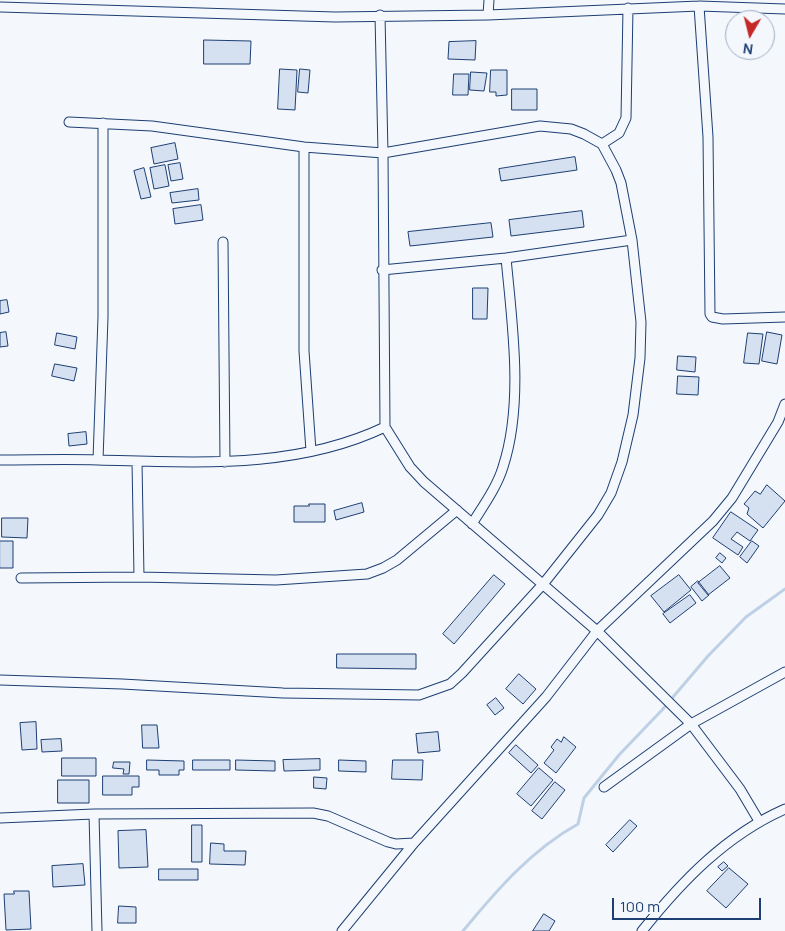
<!DOCTYPE html>
<html>
<head>
<meta charset="utf-8">
<style>
  body { margin:0 }
  #map { position:relative; width:785px; height:931px; overflow:hidden; background:#f4f7fb; font-family:Manrope,sans-serif }
  canvas { display:block }
  .north { position:absolute; left:725px; top:10px; width:50px; height:50px; box-sizing:border-box; background:#f4f7fb; border:1px solid #9eadc5; border-radius:50%; rotate:188deg; font-size:14px; font-weight:700; line-height:20px; text-align:center; color:#1d3f73 }
  .north::after { content:''; display:block; margin:auto; width:18px; height:22px; background:#c62828; clip-path:polygon(50% 0,100% 100%,50% 72%,0 100%) }
  .scale { position:absolute; left:612px; top:898px; width:149px; height:22px; box-sizing:border-box; border:2px solid #1d3f73; border-top:0; padding-left:6px; font-size:15px; line-height:18px; white-space:nowrap; color:#1d3f73; -webkit-text-stroke:4px #f4f7fb; paint-order:stroke }
</style>
</head>
<body>
<div id="map">
<canvas width="785" height="931"></canvas>
<div class="north">N</div>
<div class="scale">100 m</div>
</div>
<script>
const g = document.querySelector('canvas').getContext('2d');
g.lineJoin = 'round';
function strokePath(path, color, width, dash) { g.strokeStyle = color; g.lineWidth = width; g.lineCap = dash ? 'butt' : 'round'; g.setLineDash(dash || []); g.stroke(path); }
function paint(path, color) { g.fillStyle = color; g.fill(path, 'evenodd'); }
strokePath(new Path2D(`
  M463,931C496,891 531,850 578,824L584,798L619,755L662,710L708,656L746,617L785,589`), '#bed0e5', 3);
const building = new Path2D(`
  M204,40L251,41L250,64H204Z
  M476,41L475,60L448,59L449,42Z
  M280,69L297,70L295,110L278,109Z
  M300,69L310,70L308,93L298,92Z
  M491,70H507V95L496,96V92H490Z
  M471,72L487,73L484,91L470,90Z
  M454,74H469L468,95H453Z
  M512,89H537V110H512Z
  M175,143L178,159L154,164L151,148Z
  M575,157L577,170L501,181L499,169Z
  M180,163L183,179L171,181L168,165Z
  M165,165L169,186L154,189L150,168Z
  M144,168L151,197L141,199L134,171Z
  M198,189L199,200L172,203L170,193Z
  M201,205L203,220L175,224L173,209Z
  M582,211L584,227L511,236L509,220Z
  M491,223L493,237L410,246L408,232Z
  M473,288H488L487,319H473Z
  M7,300L9,312L0,314V301Z
  M6,332L8,346L0,347V333Z
  M767,332L782,335L777,364L762,361Z
  M57,333L77,337L75,349L55,345Z
  M748,333L763,334L759,364L744,363Z
  M678,356L696,357L695,372L677,370Z
  M55,364L77,368L74,381L52,376Z
  M678,376L699,377L698,395L677,394Z
  M86,432L87,444L69,446L68,434Z
  M767,485L785,501L763,528L747,514L749,508L744,504L755,491L760,494Z
  M362,503L364,512L336,520L334,511Z
  M309,504H325V522H294V506H309Z
  M731,512L758,530L750,541L737,532L731,539L743,547L738,555L713,538Z
  M2,518H28L27,538L2,537Z
  M0,541H13V568H0Z
  M752,541L759,546L747,563L740,557Z
  M720,553L726,558L722,563L716,558Z
  M720,566L730,578L708,595L698,583Z
  M494,575L505,584L454,644L443,634Z
  M679,575L691,590L664,612L651,596Z
  M698,581L709,595L702,601L691,587Z
  M690,595L696,603L670,623L663,614Z
  M337,654H416V669L337,668Z
  M519,674L536,689L523,704L506,689Z
  M496,698L504,708L495,715L487,705Z
  M36,722L37,749L22,750L20,723Z
  M142,725H157L159,748H143Z
  M438,732L440,751L418,753L416,734Z
  M564,737L576,747L556,773L544,763L554,750L551,747L557,739L561,742Z
  M61,739L62,751L42,752L41,740Z
  M516,745L538,765L531,773L509,753Z
  M62,758H96V776H62Z
  M320,759V770L284,771L283,760Z
  M147,760L184,761V770H179V775H159V770H147Z
  M193,760H230V770H193Z
  M236,760L275,761V771L236,770Z
  M339,760L366,761V772L339,771Z
  M393,760H423L422,780L392,779Z
  M114,762H130L129,774H123L124,769L113,768Z
  M539,768L553,780L531,806L517,794Z
  M103,776H139V787H132V795H103Z
  M314,777L327,778L326,789L314,788Z
  M58,780H89V803H58Z
  M555,782L565,790L542,819L532,811Z
  M630,820L637,826L613,852L606,845Z
  M192,825H202V862H192Z
  M146,830L148,867L119,868L118,831Z
  M211,843L224,844V851H246L245,865L210,864Z
  M724,862L728,866L722,871L718,867Z
  M83,864L85,885L53,887L52,866Z
  M729,868L748,884L726,908L707,891Z
  M159,869H198V880H159Z
  M14,891H29L31,929L6,930L4,894H14Z
  M119,906L136,907V923H118Z
  M544,914L555,921L549,931H533Z`);
paint(building, '#d5e0f0');
strokePath(building, '#1d3f73', 1);
const minor = new Path2D(`
  M699,6L708,137L710,314L712,317L723,319L785,317
  M0,7L335,17L488,15L699,6L785,9
  M380,15L383,153L385,427L410,467L424,482L597,631L691,724L740,789L759,821
  M488,15L489,0
  M69,122L152,126L304,147L383,153L540,126L571,129L584,134L602,144
  M304,147V351L311,451
  M223,242L225,462
  M382,270L506,258L632,240
  M0,460C33,460 66,459 98,460C195,462 295,470 385,427
  M98,460L103,317V123
  M137,461L139,577
  M472,524C483,506 497,487 503,467C524,403 512,323 506,258
  M21,578L139,577L276,580L367,574L383,568L397,560L457,510
  M0,680L122,684L283,693L419,695L450,684L462,673L544,583L598,515L611,493L622,462L633,415L640,358L641,322L632,240L621,183L616,170L602,144L619,133L626,118L628,8
  M604,787L691,724L785,672
  M94,814L97,931
  M0,818L94,814L313,813L328,816L388,842L396,844L414,843
  M342,931L414,843L546,697L597,631L713,521L732,498L778,422L785,404
  M642,931C682,881 726,835 785,809`);
strokePath(minor, '#1d3f73', 11);
strokePath(minor, '#f4f7fb', 9);
</script>
</body>
</html>
